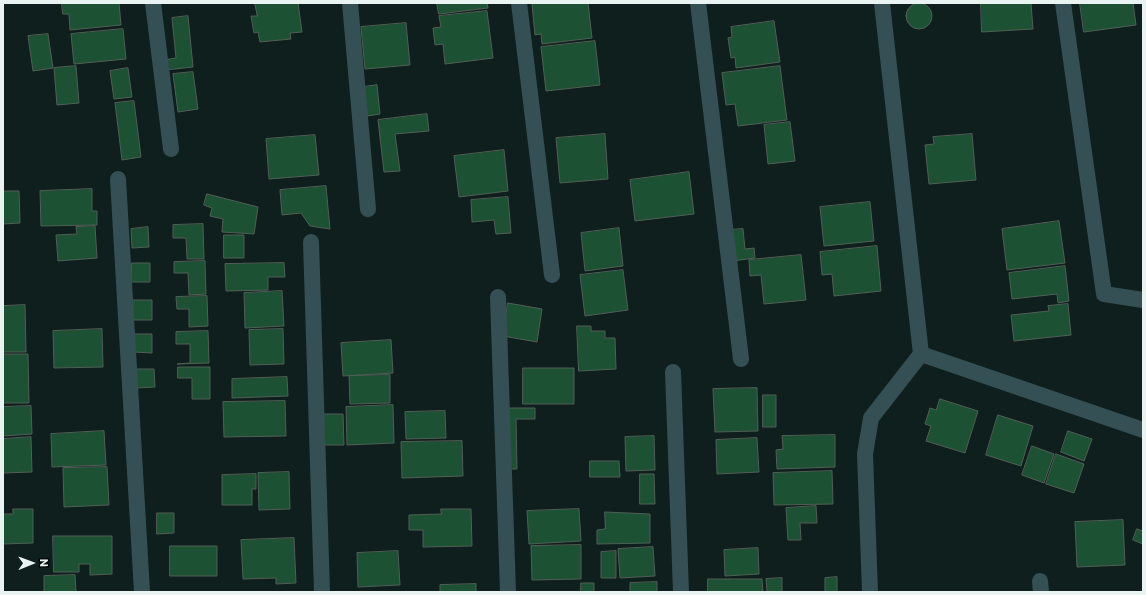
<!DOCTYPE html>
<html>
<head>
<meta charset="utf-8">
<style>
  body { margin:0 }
  #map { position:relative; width:1146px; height:595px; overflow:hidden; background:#0f1f1d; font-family:Commissioner,sans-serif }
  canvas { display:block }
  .frame { position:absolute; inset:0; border:4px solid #e9f3f1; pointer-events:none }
  .north { position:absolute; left:12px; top:543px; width:40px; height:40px; -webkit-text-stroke:3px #030807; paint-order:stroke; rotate:89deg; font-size:11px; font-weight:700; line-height:16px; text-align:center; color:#e9f3f1 }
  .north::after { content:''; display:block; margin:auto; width:14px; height:18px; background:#e9f3f1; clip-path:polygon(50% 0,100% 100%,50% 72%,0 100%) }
</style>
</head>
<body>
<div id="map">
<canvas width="1146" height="595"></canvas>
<div class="frame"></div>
<div class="north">N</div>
</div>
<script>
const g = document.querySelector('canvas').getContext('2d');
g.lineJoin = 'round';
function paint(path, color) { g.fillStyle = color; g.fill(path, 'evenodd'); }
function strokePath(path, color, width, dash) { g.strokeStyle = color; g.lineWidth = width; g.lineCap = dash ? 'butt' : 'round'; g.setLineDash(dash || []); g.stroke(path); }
const building = new Path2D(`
  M62,3H119L121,25L70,30L69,14H63Z
  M255,3H298L302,32L290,33L291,39L260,42L258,32L254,33L251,16H257Z
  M437,3H487L488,8L439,14Z
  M543,3H588L592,38L542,44L541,34L535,35L532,4Z
  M981,3H1031L1033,29L982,32Z
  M1080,3H1133L1136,25L1084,32Z
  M906 16a13 13 0 1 1 26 0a13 13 0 1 1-26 0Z
  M487,11L493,58L445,64L443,44L435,45L433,28L441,27L439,16Z
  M188,16L193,67L165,70L164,60L176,58L172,18Z
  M774,21L780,62L736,68L735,57L731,58L728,38L732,37L731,27Z
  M406,23L410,65L365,69L361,27Z
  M123,29L126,59L74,64L71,34Z
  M48,34L53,68L33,71L28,36Z
  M595,41L600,85L546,91L541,47Z
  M76,66L79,103L57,105L54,68Z
  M780,66L787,120L738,126L735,104L726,105L722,73Z
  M128,68L132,97L114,99L110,71Z
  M193,72L198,109L178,112L173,74Z
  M377,85L380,114L367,116L364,87Z
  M134,101L141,157L122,160L115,103Z
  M427,114L429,131L395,134L400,171L384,172L378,120Z
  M790,122L795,161L768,164L764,125Z
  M605,134L608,179L560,183L556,138Z
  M972,134L976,180L929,184L925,145L934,144L933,137Z
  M315,135L319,175L269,179L266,139Z
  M504,150L508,191L459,197L454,156Z
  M689,172L694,214L635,221L630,180Z
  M326,186L330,229L310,226L301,213L282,215L280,190Z
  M92,189V211H97V225L41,226L40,191Z
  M3,191H19L20,223L3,224Z
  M207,194L258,207L254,234L222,232L223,219L210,216L212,208L204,205Z
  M508,197L511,233L496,234L494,220L472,222L471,200Z
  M870,202L874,241L824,246L820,207Z
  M1059,221L1065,263L1007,270L1002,229Z
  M203,224L204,259H187L186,238H173V225Z
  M95,226L97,258L58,261L56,235L77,234L76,227Z
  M148,227L149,247L132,248L131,229Z
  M619,228L623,266L585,271L581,233Z
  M743,229L745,249L754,248L755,258L732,261L729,230Z
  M224,235H244V258H224Z
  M877,246L881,291L834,296L832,274L822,275L820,252Z
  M801,255L806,300L764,304L761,275L750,276L749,260Z
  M205,261L206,294L189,295L188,273H174V262Z
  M132,263H150V282H132Z
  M284,263L285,277H268V290L226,291L225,264Z
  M1065,266L1069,301L1058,303L1057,294L1012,299L1009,273Z
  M623,270L628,310L585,316L580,275Z
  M282,291L284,326L245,328L244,293Z
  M207,296L208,326L189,327V309H177L176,297Z
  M133,300H152V320H133Z
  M508,303L542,309L537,342L503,336Z
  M1068,304L1071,335L1014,341L1011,315L1049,311L1048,306Z
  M25,305L26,352H3V306Z
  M577,326H591V331H605V338H615L616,369L579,371Z
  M102,329L103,367L54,368L53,331Z
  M283,329L284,364L250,365L249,330Z
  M208,331L209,363L177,364L190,363V344H176V332Z
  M135,334H152V353L134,352Z
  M391,340L393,373L343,376L341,343Z
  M3,354H28L29,403H3Z
  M178,367H210V399H192V378H178Z
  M523,368H574V404H523Z
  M137,369H154L155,387L137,388Z
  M390,375V403L350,404L349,376Z
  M287,377L288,396L232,398V379Z
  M757,388L758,431L715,432L713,389Z
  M763,395H776V427H763Z
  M940,399L978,411L965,453L926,441L931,426L925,424L930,408L936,410Z
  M285,401L286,436L224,437L223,402Z
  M393,405L394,443L347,445L346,407Z
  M31,406L32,434L3,436V407Z
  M504,408H535V419H516L517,469H505Z
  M445,411L446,438L406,439L405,412Z
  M322,414H343L344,445H323Z
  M998,415L1033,426L1021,466L986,455Z
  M104,431L106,465L52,467L51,434Z
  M1068,431L1092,439L1084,461L1061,452Z
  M835,435V467L777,469L776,450L783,449L782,436Z
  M654,436L655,470L626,471L625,437Z
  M31,437L32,472L3,473V439Z
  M757,438L759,472L717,474L716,440Z
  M462,441L463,476L402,478L401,442Z
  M1032,446L1054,454L1044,483L1022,475Z
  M1056,454L1084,464L1074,493L1046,484Z
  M590,461H619L620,477H590Z
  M107,467L109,505L64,507L63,468Z
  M832,471L833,504L774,505L773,473Z
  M289,472L290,509L259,510L258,473Z
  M256,474V489H252V505H222V475Z
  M640,474H654L655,504H640Z
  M816,506L817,523H800L801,540H788L786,508Z
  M13,509H33V543L3,544V514H13Z
  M441,509H471L472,546L423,547V530H409V515L441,514Z
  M579,509L581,541L529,544L527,511Z
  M605,512L650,514V543L597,544V530L605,529Z
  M157,513H174V533L157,534Z
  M1123,520L1125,565L1077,567L1075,522Z
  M1137,529L1143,531V544L1133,540Z
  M53,536H112V574L90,575V564H79V572H54Z
  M294,538L296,583L276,584V578L243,579L241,540Z
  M581,545V579L532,580L531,546Z
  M170,546H217V576H170Z
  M653,547L655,576L620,578L618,549Z
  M758,548L759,574L725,576L724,550Z
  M398,551L400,585L358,587L357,553Z
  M616,551V578H601V552Z
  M75,575L76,592H44V576Z
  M837,577V592H825V578Z
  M782,578V592H767L766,579Z
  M708,579H762L763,592H708Z
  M657,582V592H630V583Z
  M581,583H594V592H581Z
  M476,584V592H440V585Z`);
paint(building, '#1c5133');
strokePath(building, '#515f56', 1);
strokePath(new Path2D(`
  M153,3L171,149
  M350,3L368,209
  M519,3L552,275
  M698,3L741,359
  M1063,3L1104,294L1143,300
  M118,179L142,592
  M311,242L322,592
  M498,297L508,592
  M921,354L1143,430
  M673,372L681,592
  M1040,581L1041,592
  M870,592L865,454L871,418L921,354L882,3`), '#345054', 16);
</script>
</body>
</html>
